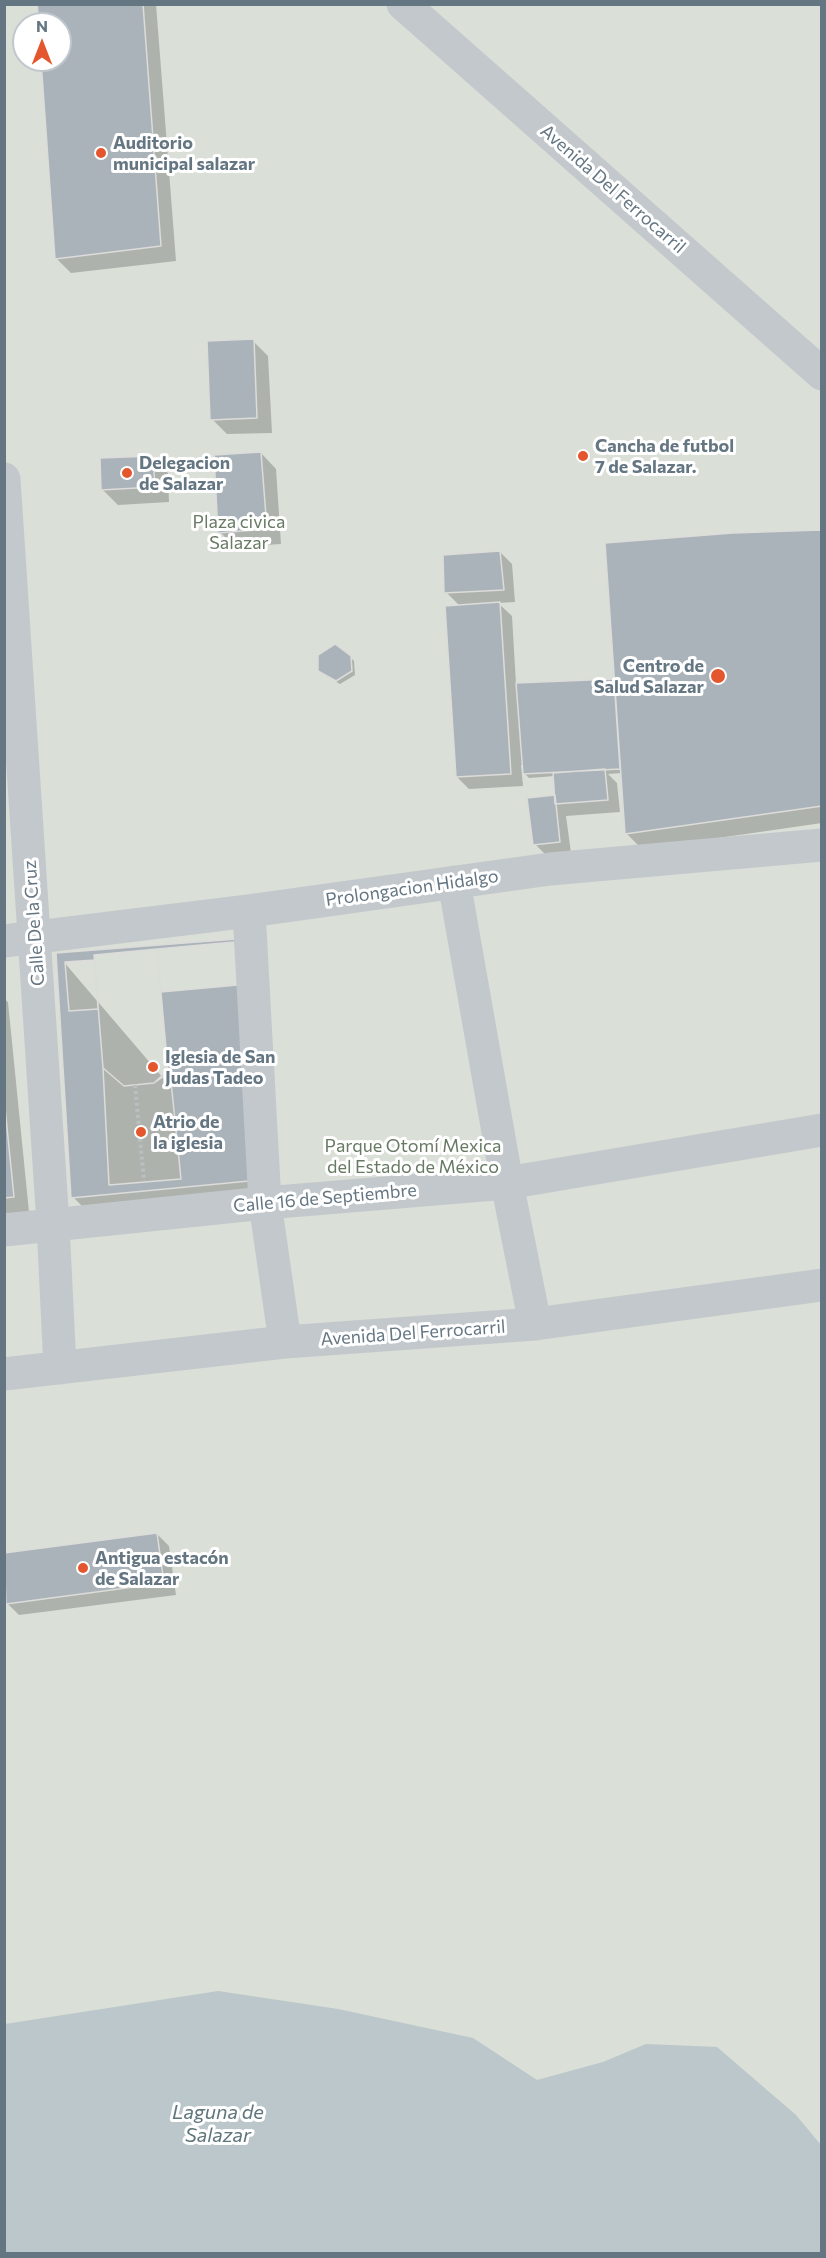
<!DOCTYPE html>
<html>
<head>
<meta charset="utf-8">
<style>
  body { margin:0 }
  #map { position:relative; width:826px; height:2258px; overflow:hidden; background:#fafaf8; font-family:Commissioner,sans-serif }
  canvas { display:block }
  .frame { position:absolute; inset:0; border:6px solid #657683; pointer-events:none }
  .north { position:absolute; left:12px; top:12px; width:60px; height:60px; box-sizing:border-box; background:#fff; border:2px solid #c1c8cd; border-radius:50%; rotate:0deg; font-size:16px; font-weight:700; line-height:24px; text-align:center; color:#657683 }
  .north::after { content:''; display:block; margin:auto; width:21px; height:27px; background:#e4572e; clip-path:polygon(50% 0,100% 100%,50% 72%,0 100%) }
</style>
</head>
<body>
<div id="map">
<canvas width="826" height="2258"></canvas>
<div class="frame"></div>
<div class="north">N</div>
</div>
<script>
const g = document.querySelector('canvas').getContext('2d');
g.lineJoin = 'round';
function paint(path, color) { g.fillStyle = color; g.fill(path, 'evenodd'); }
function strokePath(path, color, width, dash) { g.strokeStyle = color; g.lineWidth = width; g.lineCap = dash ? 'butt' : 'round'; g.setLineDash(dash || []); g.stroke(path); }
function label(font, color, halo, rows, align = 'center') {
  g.font = font + ' Commissioner,sans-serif'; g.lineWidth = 6; g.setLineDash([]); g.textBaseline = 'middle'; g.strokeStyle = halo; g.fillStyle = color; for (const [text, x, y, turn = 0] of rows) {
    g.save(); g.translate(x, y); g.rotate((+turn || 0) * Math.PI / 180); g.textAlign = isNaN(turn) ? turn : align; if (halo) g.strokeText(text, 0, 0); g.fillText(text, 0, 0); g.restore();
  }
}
paint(new Path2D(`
  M5,5H821V2253L5,2254ZM24,24H60V60H24Z`), '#dadfd7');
paint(new Path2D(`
  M218,1991L338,2009L473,2038L537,2080L603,2062L646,2044L717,2047L796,2115L821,2145V2253H5V2024Z`), '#bbc7cb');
paint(new Path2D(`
  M39,4H156L176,261L71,273L56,258L43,60H60V24H40Z
  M253,341L268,356L272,433L227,434L212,419Z
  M261,453L276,469L281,544L235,547L220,532Z
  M152,458L168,473L169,502L118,505L103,490Z
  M820,531L822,823L642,849L627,834L622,773L608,774L617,783L620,812L566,816L571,853L547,856L535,844L556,796L555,776L529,778L525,774L524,765H521L523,786L469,789L457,777L460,606L446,592L500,552L512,564L515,602L498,603L512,616L516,684L613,680L616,683Z
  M350,657L354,661L355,675L340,684L320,671Z
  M57,954L264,1196L88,1212L73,1197Z
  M4,999L8,1002L29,1212L4,1215Z
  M157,1534L169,1546L176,1595L19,1615L7,1603L4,1583V1555Z`), '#0003');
const building = new Path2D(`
  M37,4H143L161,246L55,259L41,60H60V24H39Z
  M254,339L257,418L210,420L207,341Z
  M261,452L267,529L218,533L214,455Z
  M153,456L155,487L101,490L100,458Z
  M821,530L822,806L625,834L605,543L733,533Z
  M500,551L504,590L444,593L443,555Z
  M500,602L511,774L456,777L445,606Z
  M335,644L351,656L352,671L336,681L318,671V655Z
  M614,679L620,769L523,774L516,683Z
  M605,769L608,800L555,804L553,773Z
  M555,795L560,842L533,845L527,798Z
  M237,939L249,1181L71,1198L56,953Z
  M234,942L238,985L161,992L157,949Z
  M157,949L168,1070L154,1083L124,1086L103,1068L94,955Z
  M95,960L98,1009L69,1011L65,962Z
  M103,1068L124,1086L154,1083L170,1072L181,1179L109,1185Z
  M4,1098L14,1197L4,1198Z
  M157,1533L164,1583L6,1604L4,1553Z`);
paint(building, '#aab3b9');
strokePath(building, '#dcdcda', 1.5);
strokePath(new Path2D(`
  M135,1085L144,1181`), '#bbbfc2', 4, [3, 3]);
strokePath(new Path2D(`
  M403,4L822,374
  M4,479L53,1224L60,1368
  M454,882L507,1183L535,1324
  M249,911L265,1203L285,1342
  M4,941L249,911L550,869L822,845
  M4,1230L265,1203L507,1183L822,1130
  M4,1374L285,1342L535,1324L822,1285`), '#c3c8cc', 33);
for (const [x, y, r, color] of [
  [101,153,6,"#e4572e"],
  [583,456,6,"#e4572e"],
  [127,473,6,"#e4572e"],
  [718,676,8,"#e4572e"],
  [153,1067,6,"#e4572e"],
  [141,1132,6,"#e4572e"],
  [83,1568,6,"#e4572e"]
]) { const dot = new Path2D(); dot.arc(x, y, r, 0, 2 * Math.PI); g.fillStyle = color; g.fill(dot); strokePath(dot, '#fff', 2); }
label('bold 18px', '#657683', '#fff', [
  ["Auditorio",113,143],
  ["municipal salazar",113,164],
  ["Cancha de futbol",595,446],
  ["7 de Salazar.",595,467],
  ["Delegacion",139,463],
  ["de Salazar",139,484],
  ["Centro de",704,666,"right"],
  ["Salud Salazar",704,687,"right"],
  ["Iglesia de San",165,1057],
  ["Judas Tadeo",165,1078],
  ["Atrio de",153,1122],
  ["la iglesia",153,1143],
  ["Antigua estacón",95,1558],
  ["de Salazar",95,1579]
], 'left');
label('18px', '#657683', '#fff', [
  ["Avenida Del Ferrocarril",613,189,41],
  ["Prolongacion Hidalgo",412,888,-8],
  ["Calle De la Cruz",34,923,-94],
  ["Calle 16 de Septiembre",325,1198,-5],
  ["Avenida Del Ferrocarril",413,1333,-4]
]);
label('18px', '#687a64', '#fff', [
  ["Plaza civica",239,522],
  ["Salazar",239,543],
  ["Parque Otomí Mexica",413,1146],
  ["del Estado de México",413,1167]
]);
label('italic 20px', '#60757c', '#fff', [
  ["Laguna de",218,2112],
  ["Salazar",218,2135]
]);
</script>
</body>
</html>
